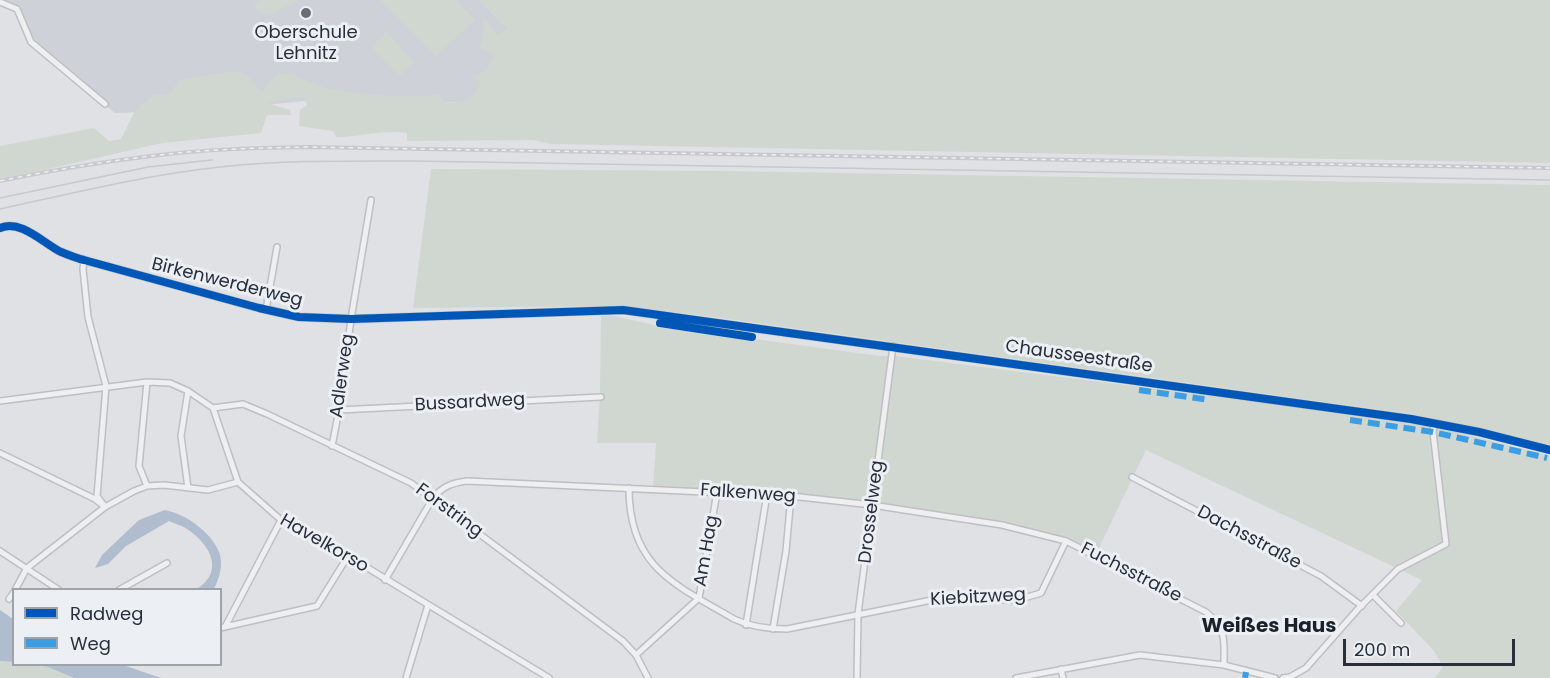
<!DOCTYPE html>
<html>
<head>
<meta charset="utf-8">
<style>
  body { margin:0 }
  #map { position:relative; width:1550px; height:678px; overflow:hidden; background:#dfe1e4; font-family:Poppins,sans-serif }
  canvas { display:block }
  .legend { position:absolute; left:12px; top:588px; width:210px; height:78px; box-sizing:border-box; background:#ecf0f4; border:2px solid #9ea3aa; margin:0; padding:8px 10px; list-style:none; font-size:18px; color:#282f3b }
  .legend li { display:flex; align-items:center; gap:12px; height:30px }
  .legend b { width:30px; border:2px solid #9ea3aa }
  .scale { position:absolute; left:1343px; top:639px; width:172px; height:27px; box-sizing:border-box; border:3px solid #282f3b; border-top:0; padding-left:8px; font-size:18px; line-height:21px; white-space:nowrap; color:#282f3b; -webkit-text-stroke:4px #ecf0f4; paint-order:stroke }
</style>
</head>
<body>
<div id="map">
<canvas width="1550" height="678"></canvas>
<ul class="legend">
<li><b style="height:8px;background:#0057b8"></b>Radweg</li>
<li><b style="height:8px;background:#3d9de2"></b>Weg</li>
</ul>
<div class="scale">200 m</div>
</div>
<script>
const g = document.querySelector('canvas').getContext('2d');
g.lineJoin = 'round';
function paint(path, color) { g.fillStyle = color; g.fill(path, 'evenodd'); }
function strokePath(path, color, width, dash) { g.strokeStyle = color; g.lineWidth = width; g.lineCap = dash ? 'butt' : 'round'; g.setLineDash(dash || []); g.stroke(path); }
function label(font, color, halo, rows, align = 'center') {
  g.font = font + ' Poppins,sans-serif'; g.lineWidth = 6; g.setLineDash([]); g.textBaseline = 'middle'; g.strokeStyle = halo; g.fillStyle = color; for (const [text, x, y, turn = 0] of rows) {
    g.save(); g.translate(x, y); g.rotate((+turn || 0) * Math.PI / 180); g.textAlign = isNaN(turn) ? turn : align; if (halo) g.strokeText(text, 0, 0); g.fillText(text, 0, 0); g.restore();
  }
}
paint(new Path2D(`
  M6,0H745L629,107L321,99L220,110L115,113L31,42L17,9L5,4Z`), '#ced1d7');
paint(new Path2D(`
  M259,0H297L295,3C280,7 265,25 254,5Z
  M380,0H456L475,20L436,56Z
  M478,0H1550V163L551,144L533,140L407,141V133C385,129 359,137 336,137L333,131L299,126L300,110L307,105L305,98L297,97L267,103L290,110L291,115H267L261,133L162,143L0,180V146L94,128L109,141L121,139L135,111L154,94L169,95L179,80C191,78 230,69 241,73C250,76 255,86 262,91L278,73C299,73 312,86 331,89C364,95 407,98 440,95L443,102C457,104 472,102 478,87L475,76C485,70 491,66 493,54L479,47L483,39L484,19L498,35L507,28Z
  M386,32L414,62L399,76L371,47Z
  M431,169L727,171L1550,185V445L1411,414L699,315L622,306L413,308Z
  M610,315L658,326L880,356H895L1307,408L1441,428L1550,456V678H1435L1443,667L1435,652L1396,611L1422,580L1146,450L1096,554L1066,541L1002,525L791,496L653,489L656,443H597L600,393L601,316Z
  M0,661L48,667L74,678H0Z`), '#d0d7d0');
paint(new Path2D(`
  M165,510C186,514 211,532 219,552C224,565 219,578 214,589H197C225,571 210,544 187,529C182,525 175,524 169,521L126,546L108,564L95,568L102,555L139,520Z
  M0,610L13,619V662L0,661Z
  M35,665H123L161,678H74L48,667Z`), '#afbdce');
const minor = new Path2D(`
  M0,2L17,9L31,42L105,104
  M266,310L277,247
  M188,391L181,436L188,488
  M0,401L147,382L170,383L188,391L213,408L238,482L281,520L348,556L549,678
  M213,408L243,404L267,414L411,483L623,641L636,655L648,678
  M339,410L601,397
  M332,446L339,410L351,319L371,200
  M0,453L95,499L105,507L134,491L147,486L164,485L208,490L238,482
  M1132,477L1321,576L1362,606
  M147,486L139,466L147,382
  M629,488C629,567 674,584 734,619C751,627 769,629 787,629L932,600H1017L1041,593L1066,541
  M0,551L59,590
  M385,580L433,498C443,486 452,483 467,481L791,496L872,505L1002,525L1066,541L1206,612C1227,629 1224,640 1224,665
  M15,590L27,568L105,507L97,496L106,386L88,317L83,269L84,260
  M119,590L167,563
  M1373,595L1401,623
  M9,599L14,592
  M746,625L767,494
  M225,627L281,520
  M220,628L317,606L348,556
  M773,629L786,551L791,496
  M636,655L699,598L717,492
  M1061,669L1063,678
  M406,678L428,605
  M857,678L858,614L893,346
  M1016,678L1140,655L1224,665L1275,678
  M1283,678L1290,677L1306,668L1358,609L1398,569L1446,544L1433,432L1434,423`);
const tertiary = new Path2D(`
  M0,228C21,219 43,243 61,252C69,255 76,258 84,260L259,308L299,317L351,319L623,310L1411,419L1479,432L1550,450`);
strokePath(minor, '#bdbfc2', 8);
strokePath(tertiary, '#bdbfc2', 9);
strokePath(minor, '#efeff1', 5);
strokePath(tertiary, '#efeff1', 7);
strokePath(new Path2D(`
  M0,198L148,167L212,160
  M0,209C73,193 146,175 220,167C285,160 351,161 416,161L1550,180`), '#c8c9cc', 1.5);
const rail = new Path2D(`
  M0,181C53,170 106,161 160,155C209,149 258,148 307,147L1550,168`);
strokePath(rail, '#c8c9cc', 4);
strokePath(rail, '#ecf0f4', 1.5, [4.5]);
strokePath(new Path2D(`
  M1139,390L1210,400
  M1350,420L1433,432L1547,458
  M1245,678L1246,672`), '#3d9de2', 6, [12, 6]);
strokePath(new Path2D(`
  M0,228C21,219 43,243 61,252C69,255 76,258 84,260L259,308L299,317L351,319L623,310L1411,419L1479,432L1550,450
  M660,323L752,337`), '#0057b8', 8);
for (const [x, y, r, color] of [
  [306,13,6,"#686d76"]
]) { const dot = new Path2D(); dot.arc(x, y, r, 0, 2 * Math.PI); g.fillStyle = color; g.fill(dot); strokePath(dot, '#ecf0f4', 2); }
label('18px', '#282f3b', '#ecf0f4', [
  ["Oberschule",306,33],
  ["Lehnitz",306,54]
]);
label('18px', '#282f3b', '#ecf0f4', [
  ["Birkenwerderweg",227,283,14],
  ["Chausseestraße",1079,357,8],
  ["Adlerweg",343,376,-82],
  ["Bussardweg",470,403,-3],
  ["Falkenweg",748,494,4],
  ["Forstring",449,511,36],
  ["Drosselweg",872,512,-83],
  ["Dachsstraße",1249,538,28],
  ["Havelkorso",324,544,30],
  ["Am Hag",707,551,-80],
  ["Fuchsstraße",1131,573,27],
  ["Kiebitzweg",978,598,-3]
]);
label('bold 20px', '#1a202c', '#ecf0f4', [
  ["Weißes Haus",1269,627]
]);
</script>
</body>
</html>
